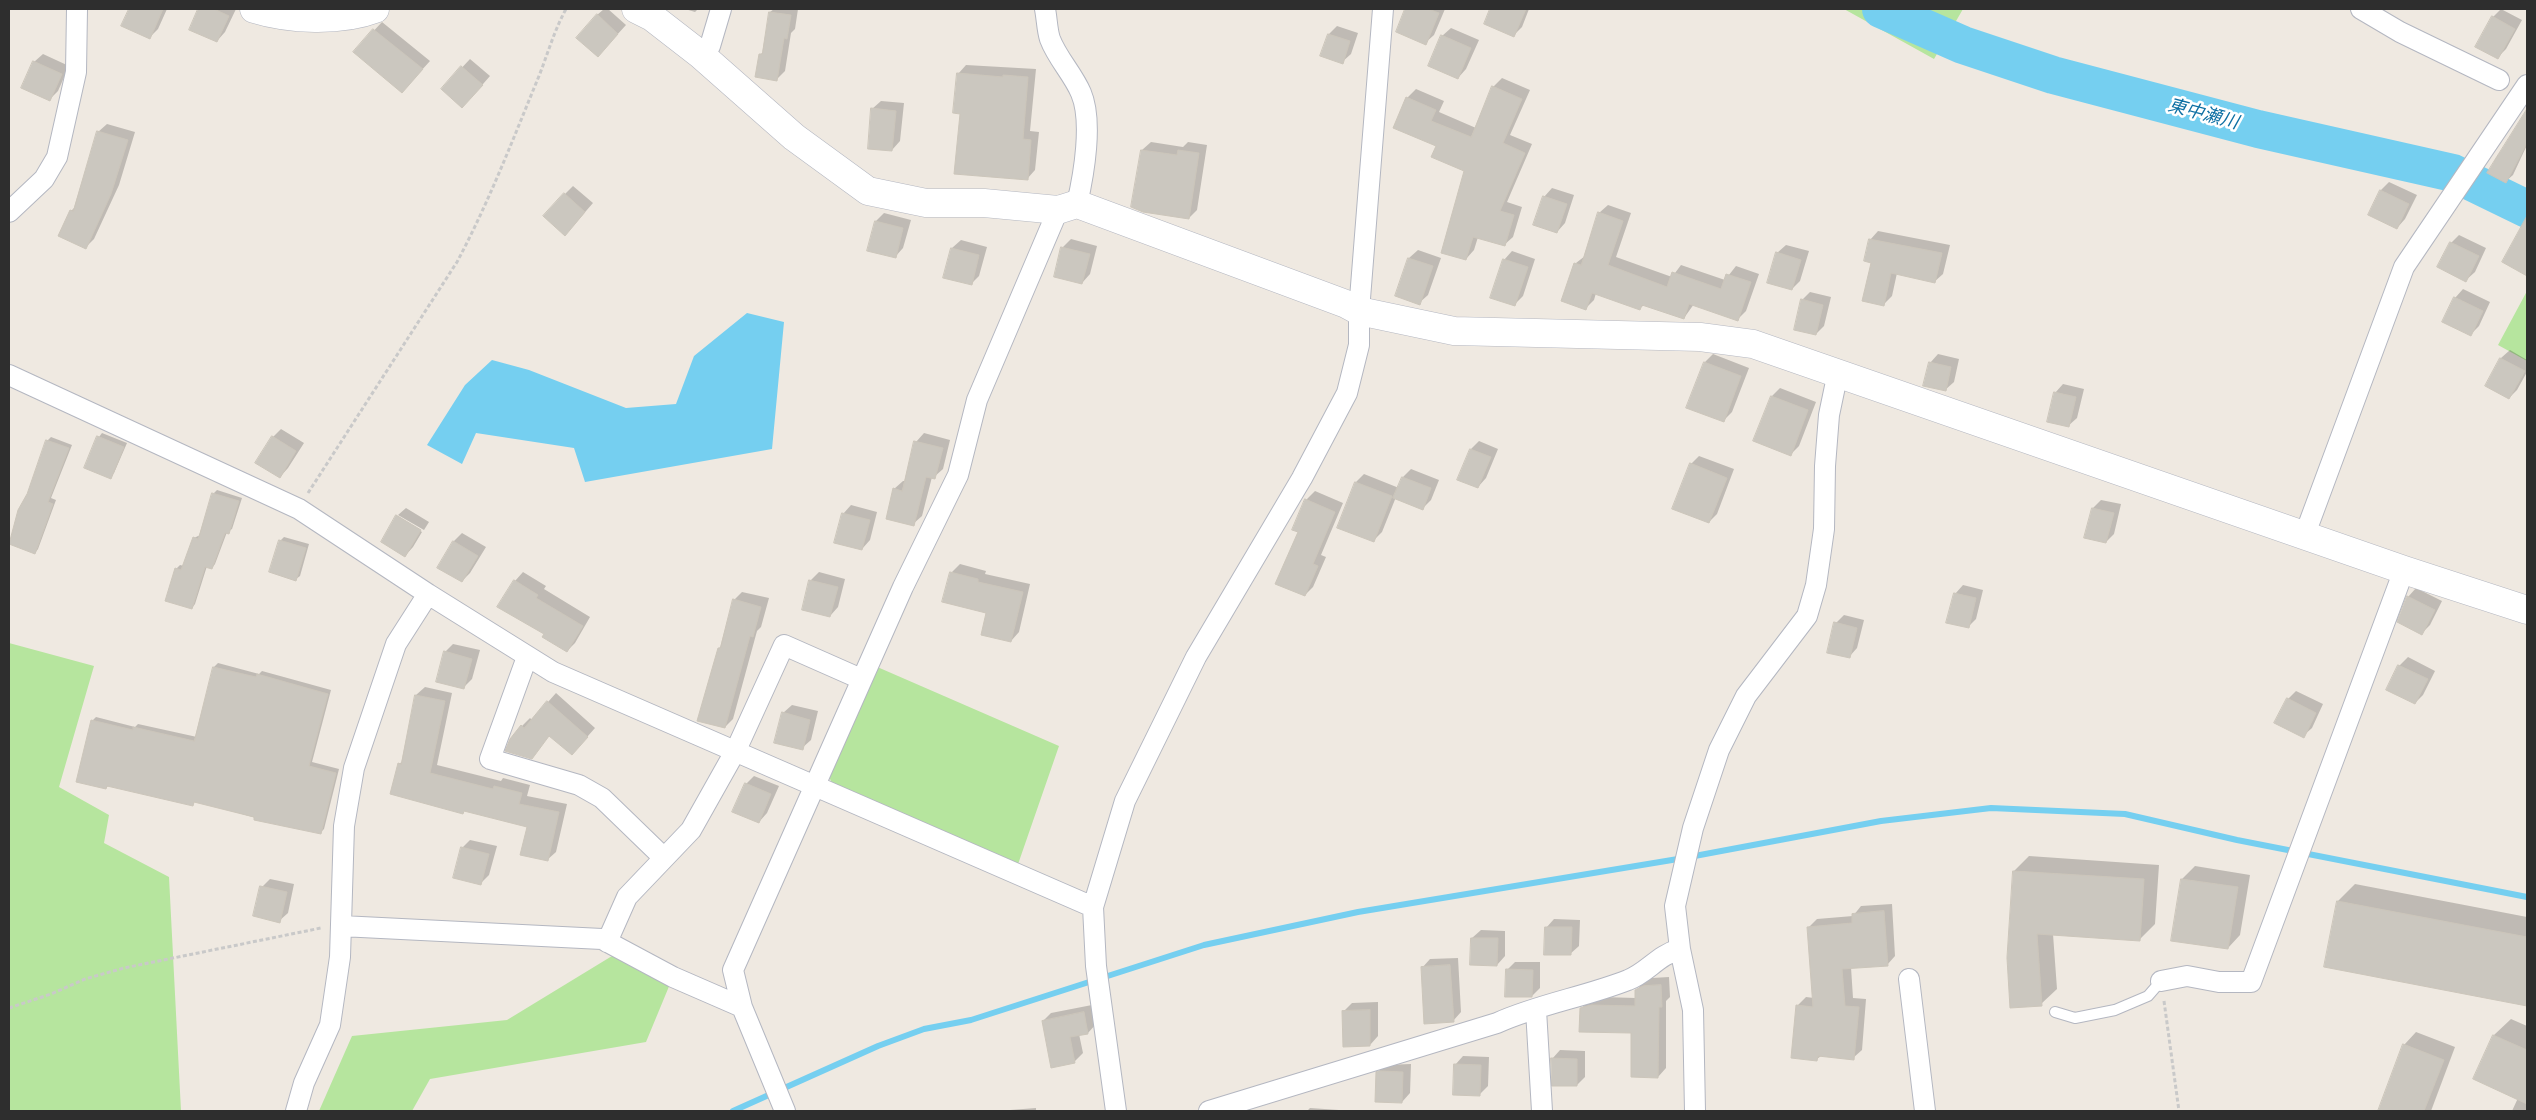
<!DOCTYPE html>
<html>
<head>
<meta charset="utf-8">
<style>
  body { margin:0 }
  #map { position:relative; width:2536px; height:1120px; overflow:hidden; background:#efe9e1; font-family:"Sofia Sans Condensed",sans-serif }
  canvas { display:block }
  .frame { position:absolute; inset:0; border:10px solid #2e2e2e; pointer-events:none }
</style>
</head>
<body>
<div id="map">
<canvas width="2536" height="1120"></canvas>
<div class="frame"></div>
</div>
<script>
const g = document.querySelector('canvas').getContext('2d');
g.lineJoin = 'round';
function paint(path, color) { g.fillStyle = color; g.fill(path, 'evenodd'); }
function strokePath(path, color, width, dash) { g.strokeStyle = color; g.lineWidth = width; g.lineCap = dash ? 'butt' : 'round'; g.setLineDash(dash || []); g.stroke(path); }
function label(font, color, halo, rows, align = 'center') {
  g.font = font + ' "Sofia Sans Condensed","Noto Sans JP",sans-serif'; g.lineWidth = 5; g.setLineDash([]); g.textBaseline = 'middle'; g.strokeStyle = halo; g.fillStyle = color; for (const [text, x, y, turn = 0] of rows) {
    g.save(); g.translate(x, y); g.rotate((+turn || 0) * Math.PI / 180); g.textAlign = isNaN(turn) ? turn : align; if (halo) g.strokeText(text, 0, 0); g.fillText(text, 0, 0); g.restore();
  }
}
paint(new Path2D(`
  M1844,9H1963L1934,59Z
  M2527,291V361L2498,345Z
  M9,643L94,666L59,787L109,815L104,843L169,877L181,1111H9Z
  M875,666L1059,746L1016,870L833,786L828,774Z
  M612,956L670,984L646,1042L430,1079L412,1111H319L352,1036L507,1020Z`), '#b6e59e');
paint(new Path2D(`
  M747,313L784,322L772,449L585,482L574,448L476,433L462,464L427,445L465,385L492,360L529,370L626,408L676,404L694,356Z`), '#75cff0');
paint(new Path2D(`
  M130,9H167L158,29L149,38L123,26Z
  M200,9H236L225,32L217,41L190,29Z
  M604,9H608L626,25L606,47L597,15Z
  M685,9H698L695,12Z
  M774,9H798L795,29L791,33L785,71L777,79L760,55L764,51L770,12Z
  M1407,9H1445L1434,35L1425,43L1397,31Z
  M1492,9H1529L1522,27L1514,35L1485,23Z
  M2501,9L2522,20L2506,49L2497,58L2493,17Z
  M382,22L430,61L402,92L354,52Z
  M1337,26L1358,33L1351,54L1342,62L1321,55L1329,34Z
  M1451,28L1479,40L1466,69L1458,78L1442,36Z
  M43,54L69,66L58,91L49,100L34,62Z
  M470,59L490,76L470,99L442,89Z
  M966,65L1036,69L1030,131L1039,132L1035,170L1027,179L961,113L958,74Z
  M1502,78L1530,90L1510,135L1532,144L1507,202L1522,207L1513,237L1504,245L1478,237L1474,250L1466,259L1465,170L1437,146L1407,98L1416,89L1444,101L1439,112L1476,128L1493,87Z
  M881,101L904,103L900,141L892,150L872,109Z
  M2527,116V145L2513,175L2506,181L2489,172L2496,158Z
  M107,124L135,132L119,185L94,239L86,247L71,211L77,205L98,132Z
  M1151,142L1183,147L1188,142L1207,145L1197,210L1189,218L1142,150Z
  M2389,182L2417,195L2405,219L2397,228L2369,214L2381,190Z
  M573,186L593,203L573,226L565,194Z
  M1552,188L1574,195L1565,223L1557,232L1544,197Z
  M1608,205L1631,213L1616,257L1672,277L1681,265L1725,280L1736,266L1759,274L1746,311L1738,319L1694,304L1684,318L1644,305L1639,309L1596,293L1594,300L1586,308L1576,263L1585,256L1599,213Z
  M884,213L911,220L903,248L895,257L876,221Z
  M1878,231L1950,245L1943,274L1934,282L1897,273L1892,296L1883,305L1872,262L1870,240Z
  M2459,235L2486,248L2475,272L2466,280L2451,243Z
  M1071,239L1097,246L1090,274L1082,283L1055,276L1063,247Z
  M961,240L987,247L979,276L971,284L952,248Z
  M1786,245L1809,251L1800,281L1792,289L1777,253Z
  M1418,250L1441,258L1428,295L1419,303L1396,295L1409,258Z
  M1512,251L1535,259L1523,296L1514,305L1504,260Z
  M2463,289L2490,302L2479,326L2470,335L2455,298Z
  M1810,292L1831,297L1824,326L1816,334L1802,300Z
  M2510,350L2527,360V372L2517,390L2509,398L2487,386L2501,358Z
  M1713,354L1749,368L1732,412L1723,421L1688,407L1705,362Z
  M1938,354L1959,359L1954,382L1945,390L1930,363Z
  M2063,384L2084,389L2077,418L2068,426L2055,393Z
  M1780,388L1816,402L1799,446L1790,455L1772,396Z
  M281,429L304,443L288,468L280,477L273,437Z
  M102,433L127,443L114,473L110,477L99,437Z
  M924,433L950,440L943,469L934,477H932L922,516L913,524L894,489L903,481H906L916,442Z
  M51,437L72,445L51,498L56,500L38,549L35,553L28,494L47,441Z
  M1479,441L1498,449L1486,478L1478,487L1471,449Z
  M1699,456L1734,469L1717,514L1709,522L1691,464Z
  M1411,469L1439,480L1431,500L1423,508L1396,497L1382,532L1374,540L1356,482L1364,474L1399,488L1403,477Z
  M217,490L242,498L232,529L227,532L215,564L212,568L207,566L195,604L192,608L176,569L180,565L184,566L194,538L200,535L213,494Z
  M1315,491L1343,503L1321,555L1326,557L1313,587L1305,595L1299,531L1294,529L1307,499Z
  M2101,500L2121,504L2114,534L2106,542L2093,508Z
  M851,505L877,512L870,540L862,549L843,514Z
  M406,508L429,522L424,530L398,515Z
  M398,516L422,532L413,547L405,556L382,542Z
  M462,533L486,547L470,573L462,581L439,567L454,541Z
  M284,537L309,544L300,576L296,579L280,541Z
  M960,564L986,571L985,574L1030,584L1019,632L1011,641L952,572Z
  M523,572L546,586L544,589L590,617L575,643L567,651L545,634L515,581Z
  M819,572L845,579L838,607L830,616L803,609L811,580Z
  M1963,585L1983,590L1976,619L1968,627L1955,594Z
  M2416,588L2442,601L2430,625L2422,633L2408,597Z
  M742,592L769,598L761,627L757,631L733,719L725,727L719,648L723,645L734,600Z
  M1844,615L1864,620L1857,648L1849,657L1836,623Z
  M453,644L480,650L472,679L464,687L445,652Z
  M2408,657L2435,671L2423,695L2415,703L2399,666Z
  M218,663L259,674L262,671L331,690L312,762L339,769L324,829L320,833L285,826L195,801L192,804L109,785L106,788L92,721L96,717L135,727L138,724L197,737L214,667Z
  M425,687L452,693L437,765L501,781L503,778L530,785L527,796L567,804L556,852L547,860L528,826L399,764L403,761L416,695Z
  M2296,691L2323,704L2312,728L2303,736L2288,699Z
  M556,693L595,728L580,745L550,735L531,757L522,726L530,718L532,720Z
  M792,705L818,711L811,740L802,748L783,713Z
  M754,776L779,786L767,813L759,822L746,784Z
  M470,840L497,846L489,875L481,883L462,848Z
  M2029,856L2159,865L2155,924L2140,939L2053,934L2057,989L2041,1004L2014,871Z
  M2195,866L2250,875L2240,935L2228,948L2182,879Z
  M270,879L294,884L288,913L279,921L262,887Z
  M2355,884L2527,917V1005L2325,966L2338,901Z
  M1892,904L1895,956L1887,965L1851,967L1853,998L1866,999L1862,1050L1853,1058L1821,1056L1817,1059L1797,1006L1806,997L1814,998L1809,927L1817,919L1853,916L1861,906Z
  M1554,919L1580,920L1579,946L1570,954L1546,928Z
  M1481,930L1505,931V956L1497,965L1472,938Z
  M1458,958L1461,1012L1453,1021L1422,968L1430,959Z
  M1515,962H1540V988L1532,996L1507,970Z
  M1669,977L1670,997L1666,1001V1068L1658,1077L1633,1032L1581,1009L1589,1000L1601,997L1636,998V991L1644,982L1652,978Z
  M1378,1002V1036L1370,1045L1344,1011L1352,1003Z
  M1092,1005L1096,1024L1088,1033L1079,1034L1083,1053L1074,1062L1043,1021L1051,1013Z
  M2511,1019L2527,1026V1111H2512L2518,1098L2474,1079L2494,1035Z
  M2416,1032L2455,1047L2431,1111H2386L2380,1109L2404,1045Z
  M1560,1050L1585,1051V1077L1577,1085L1552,1059Z
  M1463,1056L1489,1057L1488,1086L1480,1094L1455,1065Z
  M1411,1064L1410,1093L1402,1102L1377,1073L1385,1065Z
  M1036,1108V1111H1009L1010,1110Z
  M1310,1108L1339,1110V1111H1307Z`), '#0003');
strokePath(new Path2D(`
  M733,1111L878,1046L924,1029L971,1020L1204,945L1358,912L1684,858L1881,821L1991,808L2125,814L2237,840L2527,897`), '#75cff0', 6);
strokePath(new Path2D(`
  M1881,9L1963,45L2053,75L2258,129L2453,173L2527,209`), '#75cff0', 38);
const building = new Path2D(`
  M129,9H163L150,39L121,26Z
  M198,9H214L229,16L217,42L189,30Z
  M1405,9H1428L1439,13L1426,45L1396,32Z
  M1490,9H1526L1514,37L1484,24Z
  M769,12L791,15L787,39L784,38L777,81L755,77L759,54H762Z
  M597,14L618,34L598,57L576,38Z
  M2492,16L2515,29L2498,59L2475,47Z
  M373,29L423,69L402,93L353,52Z
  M1328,34L1350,41L1343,64L1320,56Z
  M1441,35L1471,48L1458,79L1428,66Z
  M33,61L62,74L50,101L21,88Z
  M461,66L483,85L462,108L441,89Z
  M957,73L1003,77V75L1028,77L1023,139L1031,140L1028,180L954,174L960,114L953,113Z
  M1492,86L1522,99L1503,143L1525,153L1500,211L1514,215L1505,246L1473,237L1466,260L1441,253L1464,171L1431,157L1436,146L1393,128L1406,97L1436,110L1431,121L1471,137Z
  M871,108L896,111L892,151L868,149Z
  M2527,109V143L2506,183L2487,173Z
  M97,131L128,140L111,194L86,249L58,236L70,210L73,211Z
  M1141,150L1177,155L1178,150L1199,153L1189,219L1143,212L1131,207Z
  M2380,190L2409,204L2397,229L2368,215Z
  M564,193L585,212L565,236L543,216Z
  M1543,196L1567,204L1557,233L1533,225Z
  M1598,212L1623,221L1608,265L1667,287L1672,272L1721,289L1726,274L1751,282L1738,321L1689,304L1684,319L1642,305L1640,310L1592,293L1586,310L1561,301L1574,263L1581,265Z
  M2527,216V276L2502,262Z
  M875,221L903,228L896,258L867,251Z
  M1869,239L1942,253L1935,283L1891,273L1884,306L1862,301L1871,263L1864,261Z
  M2450,242L2479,256L2466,282L2437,267Z
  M1061,247L1090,254L1082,284L1054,277Z
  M951,248L979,255L972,285L943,278Z
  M1776,252L1801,260L1792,290L1767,283Z
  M1408,258L1433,266L1420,305L1395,296Z
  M1503,259L1528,267L1515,306L1490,298Z
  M2454,297L2483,311L2471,336L2442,322Z
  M1801,299L1823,305L1816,335L1794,330Z
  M2500,358L2525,371L2509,399L2485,386Z
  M1704,362L1741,376L1724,422L1686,408Z
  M1929,362L1951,367L1946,391L1923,386Z
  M2054,392L2076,397L2069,427L2047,422Z
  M1771,396L1808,410L1791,456L1753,441Z
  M97,436L124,447L111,479L84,468Z
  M272,436L296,451L280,478L255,463Z
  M46,440L69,448L48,502L53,504L35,554L9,544L18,510L27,494Z
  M914,441L943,448L935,479L926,477L914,526L886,519L893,488L902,491Z
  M1470,449L1491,457L1478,488L1457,480Z
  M1690,463L1727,478L1709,523L1672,509Z
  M1402,477L1431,488L1423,510L1393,498Z
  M1355,482L1392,496L1374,542L1337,528Z
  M212,493L239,501L229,534L225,533L212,569L205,567L192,609L165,601L175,568L181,570L193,537L198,539Z
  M1305,499L1335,512L1313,564L1318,566L1305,596L1275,584L1298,532L1292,530Z
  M2092,508L2114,513L2106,543L2084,538Z
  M842,513L870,520L862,550L834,543Z
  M396,515L421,530L405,557L381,542Z
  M279,540L306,548L296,581L269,572Z
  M453,541L478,556L462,582L437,568Z
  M950,572L978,579V582L1023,592L1011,642L981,635L986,613L942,602Z
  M514,580L538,595L536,598L583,626L567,652L542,637L544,634L497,607Z
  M809,580L838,587L830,617L802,610Z
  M1954,593L1976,598L1969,628L1946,623Z
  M2407,596L2435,610L2422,635L2397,622Z
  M733,599L761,607L753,637L750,636L725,728L697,721L718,648H720Z
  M1834,622L1857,628L1850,658L1827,653Z
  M444,651L472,659L464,689L436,682Z
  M2398,665L2428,679L2415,704L2386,690Z
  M213,667L256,677L257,674L328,694L309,766L336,773L321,834L254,820V817L194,802L193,806L107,786L106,789L76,782L91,720L133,730V727L194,741Z
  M415,695L445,701L430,773L493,789L494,786L522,793L519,804L559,812L548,861L520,855L527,827L464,811L463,814L390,794L398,763L401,764Z
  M2287,698L2316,713L2304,738L2274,723Z
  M547,701L588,737L572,755L549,736L532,759L505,751L510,739L521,725L524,728Z
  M782,712L810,720L803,750L774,743Z
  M745,783L771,794L759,823L732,812Z
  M461,847L489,854L481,885L453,878Z
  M2013,871L2144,879L2140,941L2037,934L2042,1006L2010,1008L2007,958Z
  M2181,879L2238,887L2228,949L2171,941Z
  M260,886L287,892L280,923L253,916Z
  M2337,901L2527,937V1006L2324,967Z
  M1884,911L1888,966L1842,969L1845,1006L1859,1007L1854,1060L1818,1056L1817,1061L1791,1058L1796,1005L1813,1007L1807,927L1852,923V914Z
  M1545,927H1572L1571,955H1544Z
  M1471,938H1498L1497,966L1470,965Z
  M1450,965L1454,1022L1424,1024L1421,967Z
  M1506,969L1533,970L1532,997H1505Z
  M1661,985L1662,1007H1659L1658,1078L1631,1077V1033L1579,1032L1580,1008L1591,1005L1635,1006V990L1643,986Z
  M1370,1010V1046L1343,1047L1342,1011Z
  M1084,1012L1088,1034L1070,1037L1075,1063L1051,1068L1042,1021Z
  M2493,1035L2527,1050V1104L2473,1079Z
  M2403,1044L2444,1060L2424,1111H2378Z
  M1551,1058L1577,1059V1086H1552Z
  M1454,1064L1481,1065L1480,1096L1453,1095Z
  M1380,1071L1403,1072L1402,1103L1375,1102L1376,1072Z`);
paint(building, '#cbc7bf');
strokePath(building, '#cbc5ba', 1);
const lane = new Path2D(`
  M2055,1012L2075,1018L2115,1010L2148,996L2161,981`);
const street = new Path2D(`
  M1045,9C1047,19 1047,30 1050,39C1057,58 1073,74 1081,93C1093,121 1084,174 1077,204
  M2361,9L2400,32L2499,80
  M701,55L710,46L721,9
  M9,212L44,179L57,157L76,72L77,9
  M9,375L299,509L428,594L553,672L1093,907
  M2305,534L2404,267L2527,85
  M527,657L490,759L579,785L602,798L664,858
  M341,926L602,939L673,977L742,1007
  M607,942L627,897L691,830L736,750L784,645L861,679
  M1909,979L1925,1111
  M2161,981L2187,976L2219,982H2251L2404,570
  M1536,1010L1542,1111
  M296,1111L304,1083L330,1025L340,957L344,826L354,768L396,644L428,594
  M785,1111L742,1007L733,970L903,587L958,475L977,400L1058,210
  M1116,1111L1096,966L1093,907L1125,801L1196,657L1302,478L1347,393L1359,345V311L1383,9
  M1209,1111L1497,1023C1539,1004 1585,997 1628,980C1647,973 1658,955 1680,949
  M1695,1111L1693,1010L1680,949L1675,906L1693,828L1719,750L1746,696L1807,616L1816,585L1824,529L1825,466L1829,415L1838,372`);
const secondary = new Path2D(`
  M254,9C289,20 341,22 375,9
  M636,9L652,17L701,55L794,137L868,191L926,203H984L1058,210L1077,204L1346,304L1359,311L1454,331L1700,337L1753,344L2404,570L2527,610`);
strokePath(lane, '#b4b7c1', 12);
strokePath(street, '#b4b7c1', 22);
strokePath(secondary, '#b4b7c1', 29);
strokePath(new Path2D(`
  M308,493L457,262C489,202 513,139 539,76C548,53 554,31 566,9
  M2164,1001L2179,1111
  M9,1008L51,994L85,979L124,968L321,928`), '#c9c9c9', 3, [4, 2.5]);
strokePath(lane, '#fff', 10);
strokePath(street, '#fff', 20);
strokePath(secondary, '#fff', 28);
label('italic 18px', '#0d6fa3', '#fff', [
  ["東中瀬川",2203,115,15]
]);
</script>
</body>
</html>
